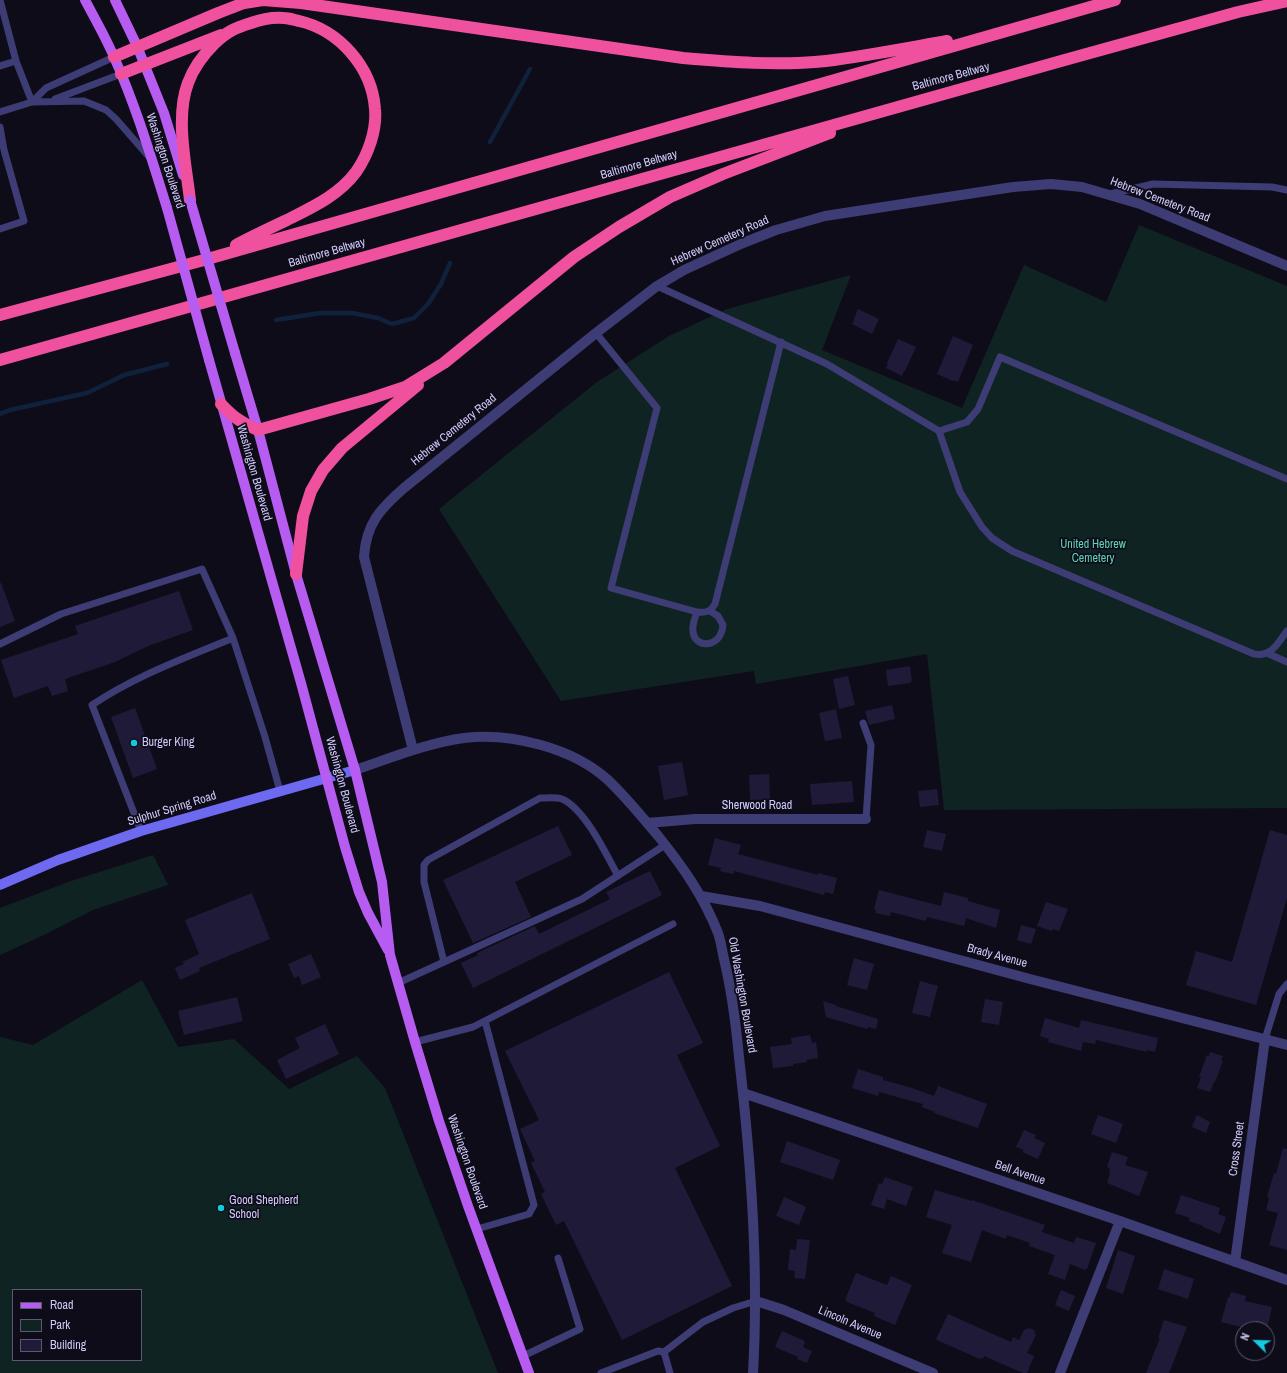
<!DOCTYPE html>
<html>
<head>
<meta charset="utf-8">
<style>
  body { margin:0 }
  #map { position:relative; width:1287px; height:1373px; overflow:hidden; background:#0f0c1a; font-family:"Archivo Narrow",sans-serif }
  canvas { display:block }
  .legend { position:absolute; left:12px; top:1289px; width:130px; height:72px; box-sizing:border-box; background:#0f0c1a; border:1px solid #5c5874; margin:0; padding:5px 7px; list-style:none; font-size:12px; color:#cfcafa }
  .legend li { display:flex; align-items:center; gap:8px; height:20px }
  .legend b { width:20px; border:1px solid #5c5874 }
  .north { position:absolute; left:1235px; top:1321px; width:40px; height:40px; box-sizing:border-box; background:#0f0c1a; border:1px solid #5c5874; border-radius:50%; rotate:293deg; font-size:11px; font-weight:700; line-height:16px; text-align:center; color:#cfcafa }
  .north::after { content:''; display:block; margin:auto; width:14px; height:18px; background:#15cadc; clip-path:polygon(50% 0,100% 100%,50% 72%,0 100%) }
</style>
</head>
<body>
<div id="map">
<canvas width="1287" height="1373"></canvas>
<ul class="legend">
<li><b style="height:5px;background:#b75cf0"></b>Road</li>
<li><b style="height:11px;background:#102323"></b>Park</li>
<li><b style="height:11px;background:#201a39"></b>Building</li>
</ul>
<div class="north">N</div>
</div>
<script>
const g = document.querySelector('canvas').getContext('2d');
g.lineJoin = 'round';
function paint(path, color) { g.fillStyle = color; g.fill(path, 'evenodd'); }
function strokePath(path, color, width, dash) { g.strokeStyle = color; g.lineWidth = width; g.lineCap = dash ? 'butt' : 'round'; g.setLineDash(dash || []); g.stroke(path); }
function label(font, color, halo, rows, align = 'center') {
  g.font = font + ' "Archivo Narrow",sans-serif'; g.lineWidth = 3.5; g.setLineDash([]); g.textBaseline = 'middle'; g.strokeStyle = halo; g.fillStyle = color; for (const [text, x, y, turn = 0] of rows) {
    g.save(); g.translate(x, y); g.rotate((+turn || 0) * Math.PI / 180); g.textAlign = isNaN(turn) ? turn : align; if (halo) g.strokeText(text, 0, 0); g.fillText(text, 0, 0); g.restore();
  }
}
paint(new Path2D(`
  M1139,225L1287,286V808L944,810L927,654L756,684L754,671L561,701L439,509L597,382L669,336L727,309L851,275L822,350L962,408L1024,265L1106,302Z
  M153,855L168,885L93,910L44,935L0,955V908L71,881Z
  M142,980L178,1047L234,1039L289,1089L357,1056L385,1088L498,1373H0V1037L33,1045ZM13,1290H141V1360H13Z`), '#102323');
strokePath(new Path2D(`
  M490,142L530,69
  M276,320L320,313H352L378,318L392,324L414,318L428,304L441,284L450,263
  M0,414L10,410L87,393L124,375L167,364`), '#0f213b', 4.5);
paint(new Path2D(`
  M858,309L879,319L872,334L852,324Z
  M953,336L973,345L958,382L954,380L953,381L937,374Z
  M898,339L916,347L905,371H904L902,376L886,368L888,364L887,363Z
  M0,583H1L15,621L0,627Z
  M179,591L193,630L148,646L115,662L65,679L68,691L52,696L48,686L14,698L1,660L78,634L75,626Z
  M910,666L912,681L910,682V683L888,686L886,670Z
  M848,676L855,705L839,709L833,679Z
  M892,705L895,719L869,725L865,711Z
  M135,708L157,769L133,778L111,717Z
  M836,709L842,738L825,741L819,713Z
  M682,762L688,795L664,800L658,766Z
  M769,774L770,799L750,800L749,775Z
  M852,781L854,802L812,805L810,784Z
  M937,789L939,805L920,807L918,791Z
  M558,826L572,855L515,882L531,917L473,943L443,880Z
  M927,830L946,834L942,851L923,847Z
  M1270,830L1287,835V898L1256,1005L1186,985L1196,951L1232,962Z
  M715,838L741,845L738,854L818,875V873L837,878L833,894L825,892L824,895L734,871L733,874L720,871L721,868L708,865Z
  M650,871L662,895L473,988L461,963L478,955L477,953L535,926L539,934L610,899L606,892Z
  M879,890L941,906L944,892L968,898V901L1000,910L996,928L966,918L964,926L927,917L926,921L891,912L890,916L875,913L876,909H874Z
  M252,893L270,939L199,968L200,971L180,980L175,968L184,964L182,962L199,954L185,920Z
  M1046,902L1068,909L1059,931L1053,929L1052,931L1037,926Z
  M1021,925L1036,929L1031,944L1017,940Z
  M311,954L321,977L302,985L299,976L294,978L288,964Z
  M854,958L874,964L867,990L847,985Z
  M669,972L703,1043L677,1055L720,1146L675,1168L732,1286L622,1340L564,1221L556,1225L541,1194L545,1192L531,1163L535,1161L520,1129L539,1120L505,1051Z
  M920,981L938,986L930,1017L912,1013Z
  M237,997L243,1021L184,1035L178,1011Z
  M985,999L1003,1002L999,1025L981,1022Z
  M823,1001L836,1005V1006L878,1019L876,1029L868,1027L867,1029L826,1017Z
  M1045,1018L1079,1028L1081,1020L1158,1038L1155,1052L1147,1050V1052L1096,1040L1095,1044L1083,1042L1081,1051L1048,1042L1049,1039L1040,1036Z
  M325,1024L339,1054L286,1079L277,1060L300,1048L295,1038Z
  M810,1035L812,1043L816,1042L818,1058L806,1060L807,1062L793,1064V1066L773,1068L770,1047L792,1044L791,1038Z
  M1210,1052L1223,1056L1221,1061H1223L1215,1082H1214L1210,1092L1197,1088L1201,1077H1199L1207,1055L1209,1056Z
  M858,1069L883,1077V1080L909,1087L934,1096L938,1086L987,1104L978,1128L934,1113L935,1112L922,1107L923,1104L879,1092L878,1096L852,1088Z
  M1098,1115L1123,1124L1116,1143L1091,1134Z
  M1197,1115L1210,1122L1206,1133L1192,1127Z
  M1024,1130L1036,1135L1034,1138L1045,1143L1038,1159L1022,1152L1024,1150L1016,1147Z
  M787,1141L840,1160L833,1180L780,1162Z
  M1283,1148L1287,1149V1250L1269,1245L1278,1213L1266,1210L1269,1198L1267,1197L1274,1173L1276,1174Z
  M1112,1152L1128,1157L1125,1165L1148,1172L1139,1196L1107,1183L1110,1173H1109L1110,1168L1107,1167Z
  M885,1177L913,1187L906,1206L887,1199L884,1209L871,1205L879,1183L882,1184Z
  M935,1190L972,1201V1200L1045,1225L1042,1232L1074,1243L1076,1237L1096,1243L1087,1269H1086L1085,1270L1070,1264L1065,1280L1048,1274L1055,1255L1029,1246L1030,1243L1007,1235L1006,1239L982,1230L971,1262L942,1253L952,1225L926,1217Z
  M1181,1195L1220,1208L1218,1214L1226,1217L1220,1234L1203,1227V1226L1189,1221L1190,1218L1175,1213Z
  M784,1197L806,1207L799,1225L776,1216Z
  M797,1239L810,1240L805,1279L794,1278L795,1271L788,1270L790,1249L796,1250Z
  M1118,1250L1135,1256L1123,1294L1106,1288Z
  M1164,1269L1194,1279L1188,1299L1158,1289Z
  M856,1273L887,1285L891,1276L912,1285L895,1325L874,1316L875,1313L847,1302V1301L845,1300Z
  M1061,1290L1075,1296L1069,1311L1055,1305Z
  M1231,1292L1246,1296L1245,1301L1272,1307L1267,1329H1250L1221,1322L1228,1297L1229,1298Z
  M948,1314L1011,1342L1013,1337L1019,1340L1024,1330L1029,1328L1034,1330L1036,1335L1027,1353L1034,1356L1027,1373H1023L984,1356L983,1359L981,1358L980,1359L939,1341L936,1339Z
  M1164,1320L1187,1327L1169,1373H1146L1160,1338H1158Z
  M782,1331L805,1341L803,1347L812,1351L807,1363L797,1359L798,1357L775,1347Z`), '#201a39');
strokePath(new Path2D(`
  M0,0L16,61L32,102
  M0,66L16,61
  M55,99L121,74
  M32,102L46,88L114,57
  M0,112L32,102L84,101L106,110L116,119L150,158
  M0,127L4,150L24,221L0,229
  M1110,194L1153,184L1272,187L1287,190
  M657,286L827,364L939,431L960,492L982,527L992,538L1012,551L1254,654C1272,657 1277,644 1287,631
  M596,333L657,408L611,588L697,612C706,613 710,612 715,604L781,342
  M939,431L967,422L978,409L1000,357L1287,479
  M697,612C695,618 692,624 693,631C694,649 721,649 723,625L718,616L710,611
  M0,644L61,614L202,569L233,638L265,737L280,791
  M1269,654L1287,662
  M863,723L871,745L866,819
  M141,831L92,705C135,676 185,658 233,638
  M444,962L424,882V865L428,860L540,798C547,798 556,797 562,799C585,809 606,854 618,876
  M398,983L582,899L665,845
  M1265,1039L1279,994L1287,984
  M415,1042L473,1027L673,924
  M477,1229L529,1214L534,1205L485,1021
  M664,1352L703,1322L733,1308L756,1301
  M523,1356L580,1329L558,1258
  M601,1373L658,1351L664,1352L670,1373`), '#3d3c75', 7);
strokePath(new Path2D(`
  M413,750L364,557C366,524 380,509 404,488L596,333L657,286L684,270L743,243L776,230L825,216L1013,187L1051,184L1082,187L1140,204L1287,266
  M355,770C391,758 427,743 464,738C510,732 573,748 608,780C626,797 643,818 659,837C683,867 704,897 718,933C721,941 722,951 724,959C732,992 736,1025 739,1057C751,1162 759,1268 753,1373
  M647,823L695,819H866
  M701,896L760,906L1030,979L1287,1045
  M743,1093L1120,1221L1287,1280
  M1235,1262L1265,1039
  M756,1301L784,1310L933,1373
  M1060,1373L1120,1221`), '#3d3c75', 10);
strokePath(new Path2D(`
  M0,885L58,860L141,831L355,770`), '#6d6af1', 10);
strokePath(new Path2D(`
  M85,0C95,19 106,38 114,57C136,106 151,157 167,208
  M115,0L137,46L164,113L183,175
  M235,353L258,430L296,574L355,770L382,882L390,955L415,1042L439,1121L468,1206L529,1373
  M209,360L301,683L345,847L359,892L368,913L388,950`), '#b75cf0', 10);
strokePath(new Path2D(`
  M114,57L218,13L244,3L263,0L301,3L683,58C730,62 778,66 826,61C866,56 907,48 947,41
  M121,74L221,35
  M190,200C186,165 175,117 188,83C193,69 204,54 215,43C228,31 235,28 251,23C262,19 273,17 284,18C289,18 294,20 299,21C339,30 372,67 375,109C377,130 368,155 356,172C339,195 313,207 287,220C270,228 253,236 236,245
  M0,315L204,260L1115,0
  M0,360C413,243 825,126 1238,12L1287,1
  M221,404C233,417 242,423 258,430L369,399L405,387L444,363L574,257L619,227L670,197L723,174L830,133
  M296,574L303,516L311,491L323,470L342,448L418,385`), '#ef519e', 12);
strokePath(new Path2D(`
  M190,200L235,353
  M167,208L209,360`), '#b75cf0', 10);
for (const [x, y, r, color] of [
  [134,743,4,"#15cadc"],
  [221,1208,4,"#15cadc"]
]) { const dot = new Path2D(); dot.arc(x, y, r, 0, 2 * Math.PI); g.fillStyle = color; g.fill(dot); strokePath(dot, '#0f0c1a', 1.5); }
label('12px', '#cfcafa', '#0f0c1a', [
  ["Baltimore Beltway",951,77,-15],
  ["Washington Boulevard",165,161,72],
  ["Baltimore Beltway",639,165,-16],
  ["Hebrew Cemetery Road",1160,200,21],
  ["Hebrew Cemetery Road",720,241,-24],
  ["Baltimore Beltway",327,253,-16],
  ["Hebrew Cemetery Road",454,430,-39],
  ["Washington Boulevard",254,473,74],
  ["Washington Boulevard",342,785,75],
  ["Sherwood Road",757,806],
  ["Sulphur Spring Road",172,809,-17],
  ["Brady Avenue",997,956,15],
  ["Old Washington Boulevard",742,995,80],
  ["Cross Street",1237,1149,-82],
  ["Washington Boulevard",467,1162,71],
  ["Bell Avenue",1020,1173,19],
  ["Lincoln Avenue",850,1323,23]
]);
label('12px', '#5fd2b4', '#0f0c1a', [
  ["United Hebrew",1093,545],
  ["Cemetery",1093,559]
]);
label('12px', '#cfcafa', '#0f0c1a', [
  ["Burger King",142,743],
  ["Good Shepherd",229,1201],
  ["School",229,1215]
], 'left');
</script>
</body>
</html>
